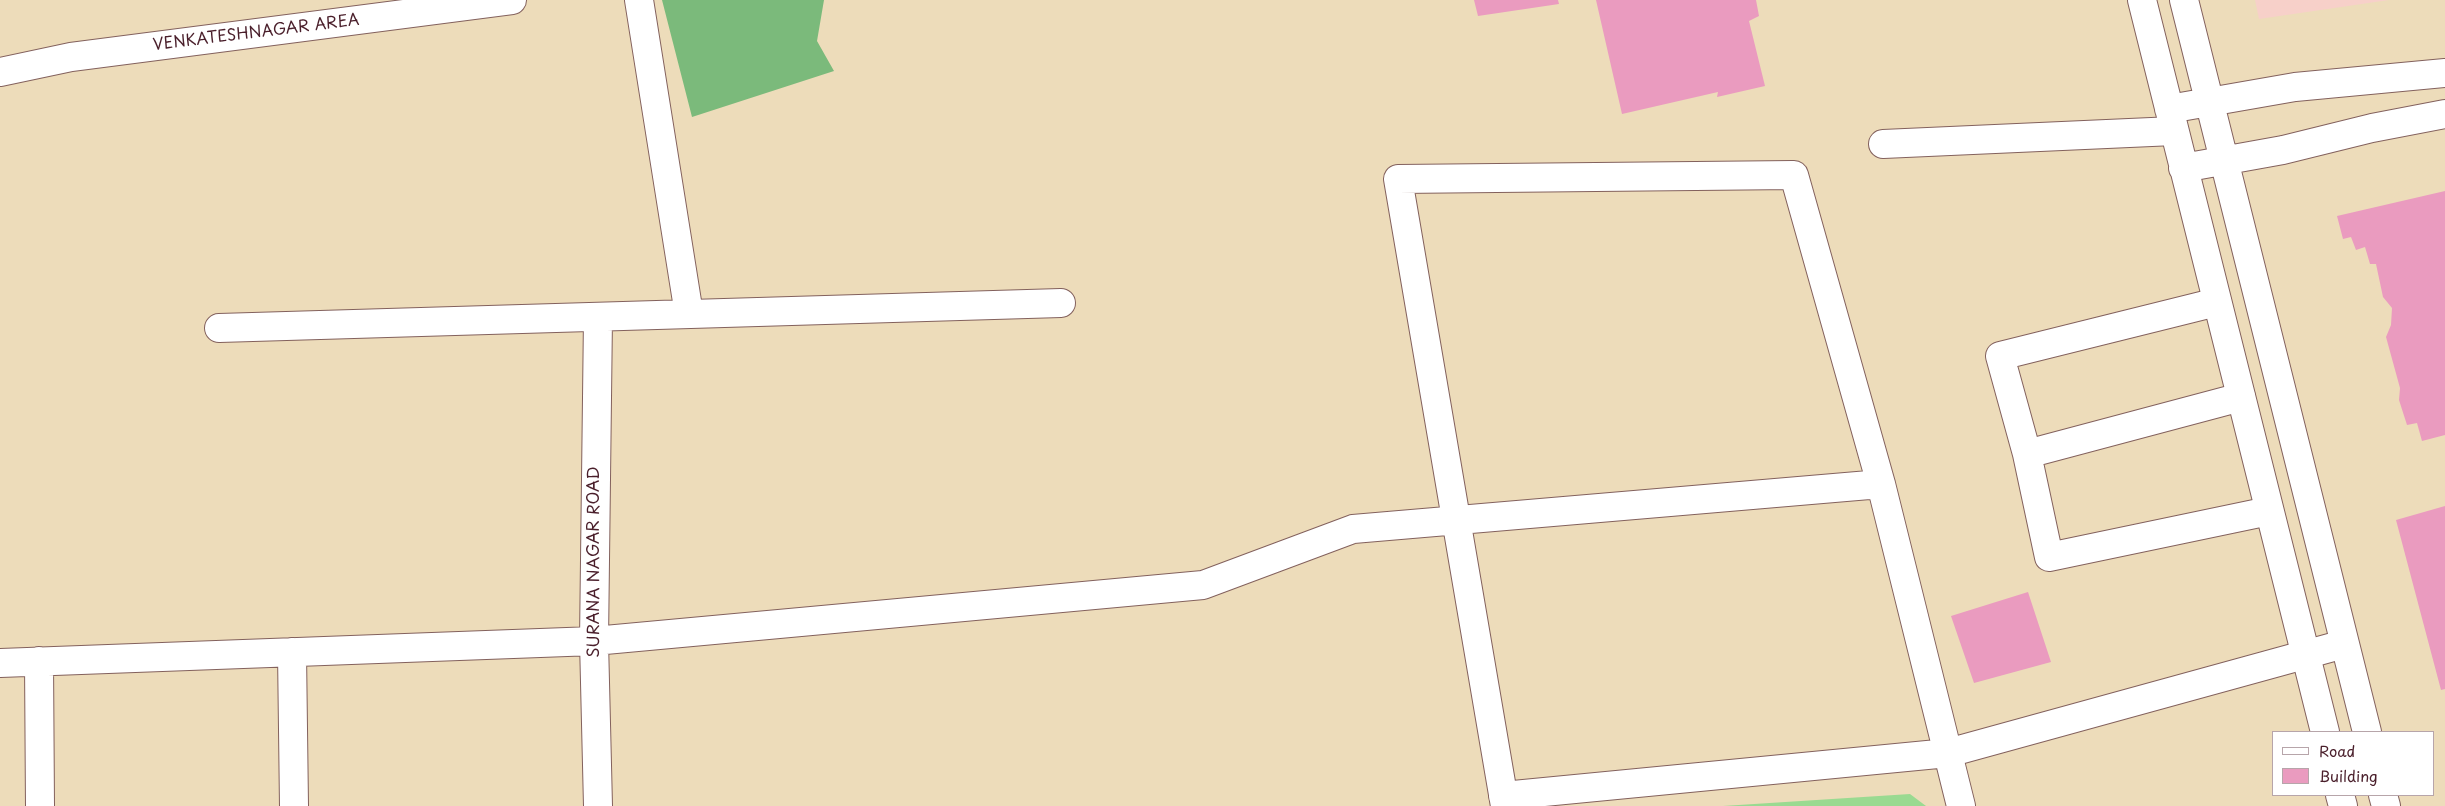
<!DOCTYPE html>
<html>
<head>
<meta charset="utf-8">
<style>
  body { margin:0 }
  #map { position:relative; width:2445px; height:806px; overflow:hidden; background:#eddcba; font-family:"Playpen Sans",sans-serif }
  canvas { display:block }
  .legend { position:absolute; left:2272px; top:731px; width:162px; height:65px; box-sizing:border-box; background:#fff; border:1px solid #b7a5aa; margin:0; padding:6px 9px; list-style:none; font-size:15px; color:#4a1f2b }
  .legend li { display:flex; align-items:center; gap:10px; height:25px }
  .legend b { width:25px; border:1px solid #b7a5aa }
</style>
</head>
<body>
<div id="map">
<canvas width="2445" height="806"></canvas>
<ul class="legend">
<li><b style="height:6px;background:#fff"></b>Road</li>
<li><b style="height:14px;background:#ea9bbf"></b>Building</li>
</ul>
</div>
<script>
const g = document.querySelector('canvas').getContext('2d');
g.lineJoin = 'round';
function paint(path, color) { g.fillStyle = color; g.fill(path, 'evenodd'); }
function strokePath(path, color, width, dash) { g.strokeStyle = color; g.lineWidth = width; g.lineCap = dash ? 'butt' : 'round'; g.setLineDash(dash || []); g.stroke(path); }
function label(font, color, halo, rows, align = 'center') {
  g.font = font + ' "Playpen Sans",sans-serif'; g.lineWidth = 4; g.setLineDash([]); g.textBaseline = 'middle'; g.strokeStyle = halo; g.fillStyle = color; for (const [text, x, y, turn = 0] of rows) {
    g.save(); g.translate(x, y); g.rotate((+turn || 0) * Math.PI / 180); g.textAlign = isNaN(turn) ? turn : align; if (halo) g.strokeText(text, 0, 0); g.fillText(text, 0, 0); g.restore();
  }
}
paint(new Path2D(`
  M2255,0H2389L2259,19Z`), '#f7d0c9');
paint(new Path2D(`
  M1910,794L1926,806H1723Z`), '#9ada91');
paint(new Path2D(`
  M662,0H824L817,41L834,71L692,117Z`), '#7bba7b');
paint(new Path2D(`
  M1474,0H1558L1559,4L1478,16Z
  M1596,0H1756L1759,16L1749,21L1765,86L1717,97L1718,92L1622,114Z
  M2445,191V435L2422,441L2417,423L2407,425L2399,400L2400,388L2386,337L2391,325L2392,308L2383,297L2376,264H2370L2365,247L2356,250L2351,237L2343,239L2337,216Z
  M2445,506V689L2441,690L2396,520Z
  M2028,592L2051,662L1974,683L1951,616Z`), '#ea9bbf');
const minor = new Path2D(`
  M639,0L689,314
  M0,72L71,57L512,0
  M1883,144L2174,131
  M2217,302L2000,356L2027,454L2241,397
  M598,317L594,641L598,806
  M219,328L1061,303
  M2027,454L2049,557L2269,511
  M292,652L294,806
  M39,661L40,806
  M0,663L594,641L1203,585L1353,529L1881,484
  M1503,796L1948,753L2344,644
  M1505,806L1398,179L1794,175L1881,484L1961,806`);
const tertiary = new Path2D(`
  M2142,0L2325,732
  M2184,0L2367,732
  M2169,109L2295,87L2445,73
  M2183,168L2283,150L2372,128L2445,114
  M2340,795L2343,806
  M2383,795L2386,806`);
strokePath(minor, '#83615d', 30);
strokePath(tertiary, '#83615d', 30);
strokePath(minor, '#fff', 28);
strokePath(tertiary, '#fff', 28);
label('16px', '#4a1f2b', '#fff', [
  ["VENKATESHNAGAR AREA",256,33,-7],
  ["SURANA NAGAR ROAD",595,562,-90]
]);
</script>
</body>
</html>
